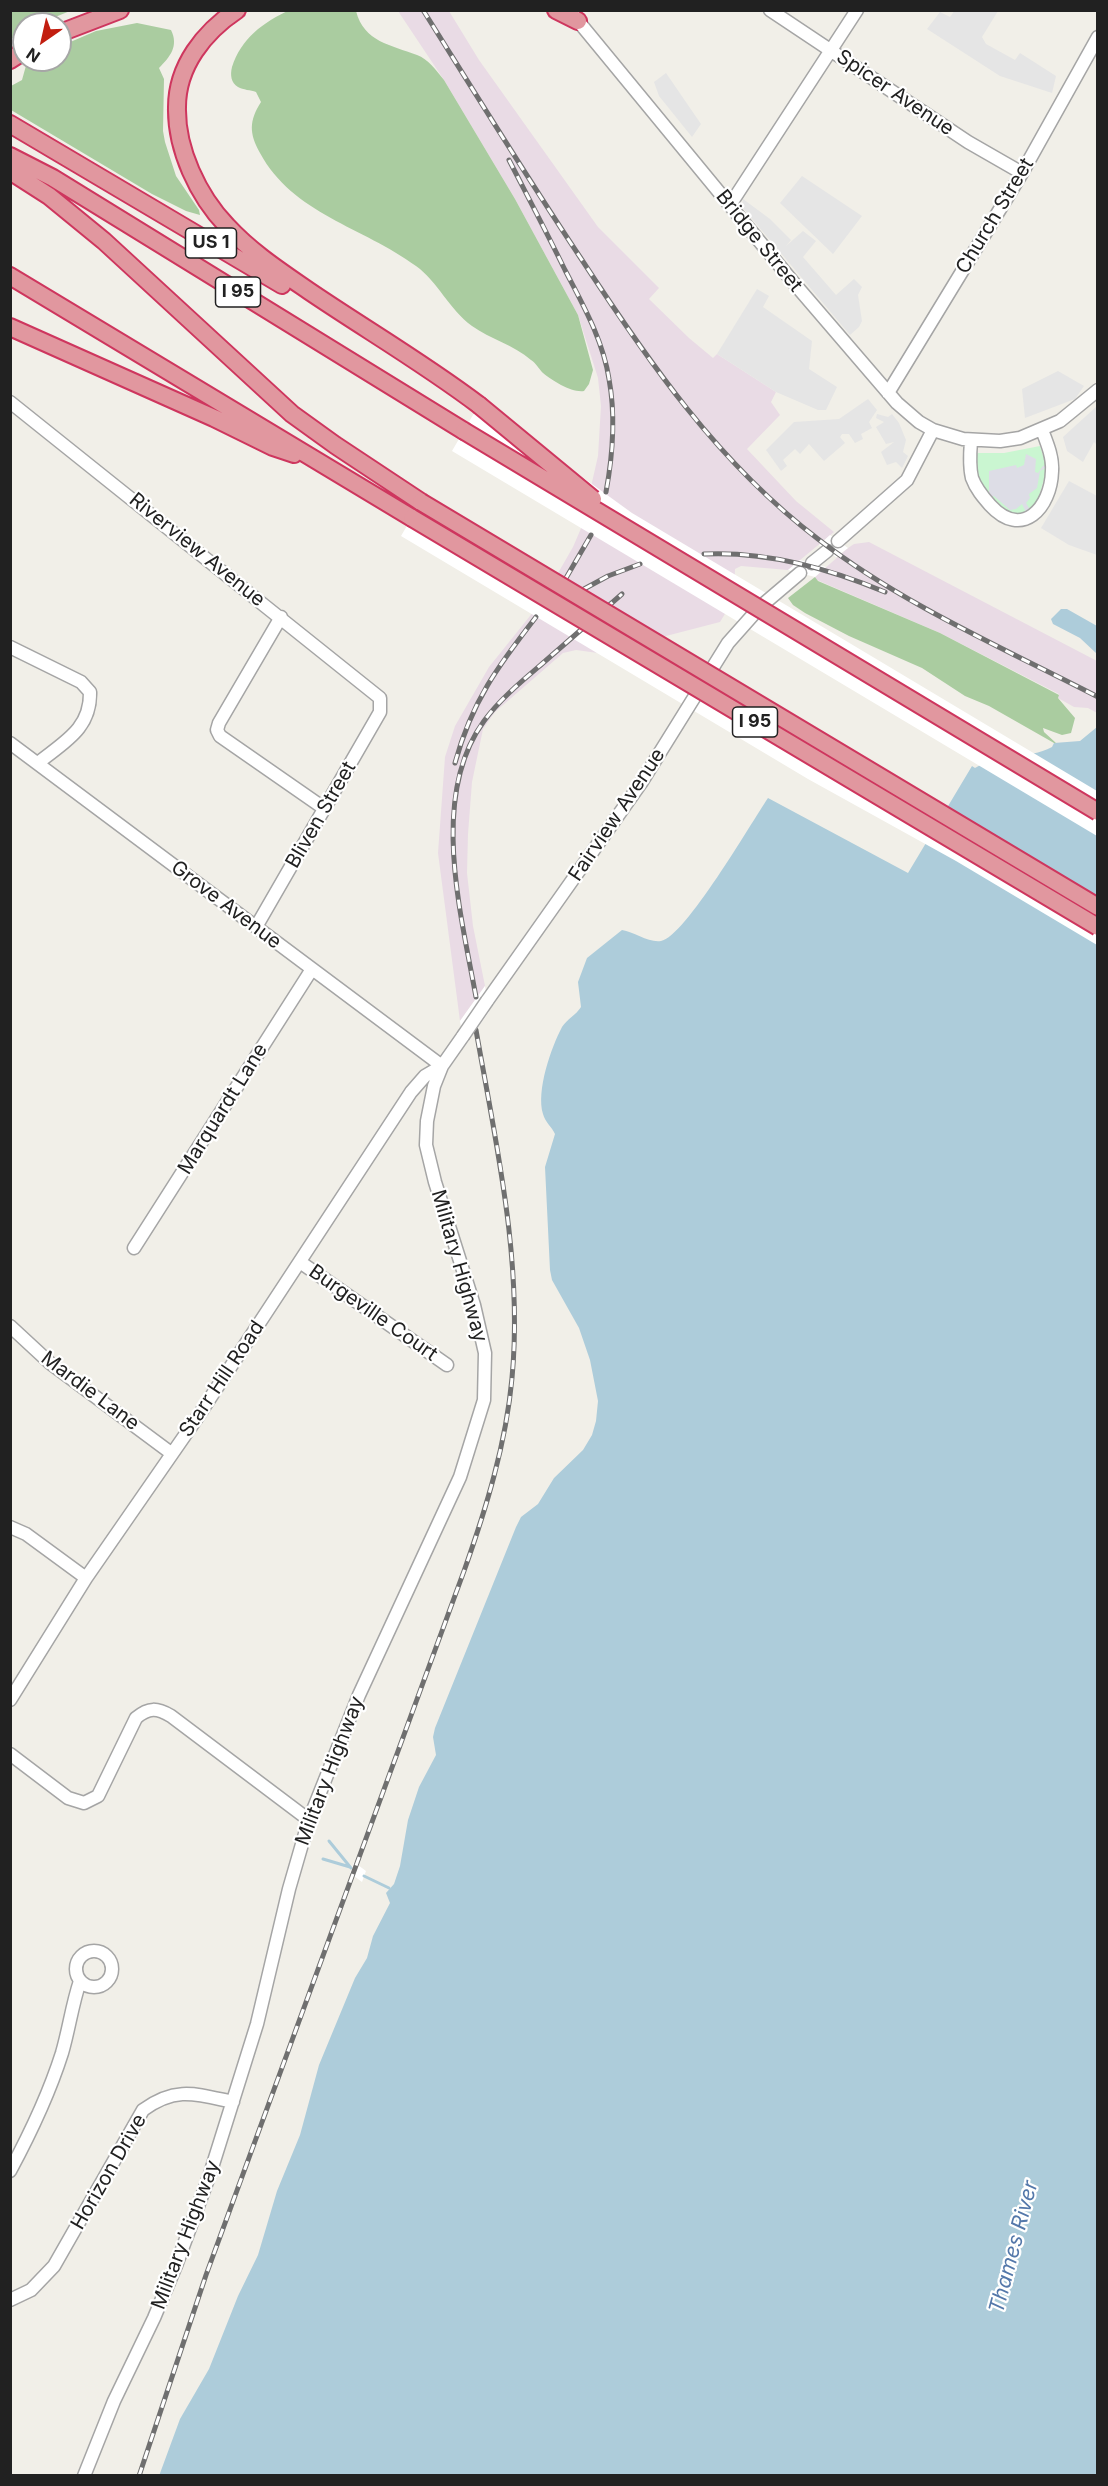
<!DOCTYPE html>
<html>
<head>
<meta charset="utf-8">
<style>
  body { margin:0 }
  #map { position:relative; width:1108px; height:2486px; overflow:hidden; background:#f1efe8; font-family:Inter,sans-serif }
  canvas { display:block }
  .frame { position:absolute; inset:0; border:12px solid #212121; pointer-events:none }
  .north { position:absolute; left:12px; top:12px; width:60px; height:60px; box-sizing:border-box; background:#fff; border:2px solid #a6a6a6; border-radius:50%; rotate:214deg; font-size:16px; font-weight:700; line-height:24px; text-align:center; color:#212121 }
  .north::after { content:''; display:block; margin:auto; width:21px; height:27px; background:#c21e10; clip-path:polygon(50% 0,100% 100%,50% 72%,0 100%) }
</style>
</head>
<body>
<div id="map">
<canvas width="1108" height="2486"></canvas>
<div class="frame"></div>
<div class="north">N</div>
</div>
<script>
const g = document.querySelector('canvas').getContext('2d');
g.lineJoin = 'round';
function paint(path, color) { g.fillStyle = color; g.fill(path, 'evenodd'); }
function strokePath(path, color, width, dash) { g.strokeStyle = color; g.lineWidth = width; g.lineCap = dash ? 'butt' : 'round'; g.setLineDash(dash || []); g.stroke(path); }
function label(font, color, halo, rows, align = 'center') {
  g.font = font + ' Inter,sans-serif'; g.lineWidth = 4.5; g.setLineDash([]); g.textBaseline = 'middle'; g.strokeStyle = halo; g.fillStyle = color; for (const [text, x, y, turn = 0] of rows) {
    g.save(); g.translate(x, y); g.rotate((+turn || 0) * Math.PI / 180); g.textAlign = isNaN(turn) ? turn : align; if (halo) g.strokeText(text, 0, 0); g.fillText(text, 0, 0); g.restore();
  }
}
paint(new Path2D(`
  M398,11H449L479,60L598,227L659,288L649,299L689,338L713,358L717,354L776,392L771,402L780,415L747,449L796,501L834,532L788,570L741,566L735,569L734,599L720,622L666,636L637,654L620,656L576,650L563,653L495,712L483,729L472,782L468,834L467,873L473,926L485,986L460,1021L438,853L445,757L455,726L489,667L542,601L573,547L582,526L598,456L601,406L598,378L578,315L515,199L444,80Z
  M869,542L1097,661V713L1088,708L1074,707L1058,698L1059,694L940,633L817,580L815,577L848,548L854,544Z`), '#e9dbe5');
paint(new Path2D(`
  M11,10H70V11L38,24H24V32L11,39Z
  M290,10L356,11C364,42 391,45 417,55C428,59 436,70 444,80L515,199L578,315L593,370L589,384L584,391C572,393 553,381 543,373C539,369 536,363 531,360C514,345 490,339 472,326C449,309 438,282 416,266C363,227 293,214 260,153C249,133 249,121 261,102L256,92C251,90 243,90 238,87C231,83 230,75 232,67C241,39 263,22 290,10Z
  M137,23L171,30C179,46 170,57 159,68L164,79L163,131L165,142L176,176L199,210L200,215L186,211L152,194L11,110V86L22,80L27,62L31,60H60L61,46L96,31Z
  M815,577L818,581L940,633L1059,695L1058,698L1075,718L1071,733L1062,735L1043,728L1044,732L1056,743H1054L989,706L965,696L922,668L849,636L805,613L793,605L788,598Z`), '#aacca0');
paint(new Path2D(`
  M1040,446L1047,469L1037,503C1032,507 1028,512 1021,513C998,518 966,475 978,453H1004Z`), '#caf6d1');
paint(new Path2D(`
  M955,10L998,11L982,37L986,44L1015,60L1020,53L1056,76L1052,93L1000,76L927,29L940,12L950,17Z
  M666,73L701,124L692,137L659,96L654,82Z
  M802,176L862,216L833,254L780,203Z
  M743,199L770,219L791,240L786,246L803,231L816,241L803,257L836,295L854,279L862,287L858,295L862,321L859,327L850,335L742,207Z
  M757,289L769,296L763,307L812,341L809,369L837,387L826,410H818L776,392L717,354Z
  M1058,371L1084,386L1075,399L1025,418L1022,389Z
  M868,399L877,410L869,422L872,428L861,434L863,439L855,443L849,434H842L840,437L845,443L824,461L809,444L800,454L795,449L783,460L787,466L781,471L766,450L794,422L839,419Z
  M1097,406V445L1094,442L1083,462L1067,451L1063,437Z
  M877,414L888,417L892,414L899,423L906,440L903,452L908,456L902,468L896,462L887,465L881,452L894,442L886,444L876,427L884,422L876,418Z
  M1069,481L1097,496V555L1069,545L1041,528Z`), '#e5e5e5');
paint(new Path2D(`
  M1026,454L1036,459L1035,472L1038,473L1043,466L1047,465V467L1040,471L1037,488L1029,494L1030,498L1026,503L1030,510L1026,512L1022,504L1016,509L1010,510L994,496L991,497L989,495V471L1016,465L1017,468L1024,465Z`), '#dddde6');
paint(new Path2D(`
  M1061,609H1067L1097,626V654L1080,638L1053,624L1051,619Z
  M1097,727V2475L159,2476L180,2419L209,2369L238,2296L258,2255L277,2191L300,2135L319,2065L355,1978L367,1958L373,1936L390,1903L386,1893L394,1884L400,1866L408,1820L419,1787L436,1755L433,1737L435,1728L516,1527L521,1517L538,1504L554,1478L583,1450L592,1435L596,1421L598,1401L590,1360L579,1328L552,1280L550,1270L545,1167L555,1134C552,1127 545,1122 543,1114C536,1091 551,1048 562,1027C567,1019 576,1015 581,1007L578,982L587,958L622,930C634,932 649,943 661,941C685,937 751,823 768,798L908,873L972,766L975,768C1002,752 1027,760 1052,747L1054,743L1080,741Z`), '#adccda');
paint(new Path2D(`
  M484,396L574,471L632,513L1097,791V836L452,451Z
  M425,495L1097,897V945L956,861L808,779L401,536Z
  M830,535L848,548L836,557L819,545Z
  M800,560L826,567L815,577L788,570Z
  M485,986L489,1012L464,1047L460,1021Z
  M354,1862L366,1871L362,1882L350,1873Z`), '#fff');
strokePath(new Path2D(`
  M329,1841L351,1868
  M323,1859L350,1867
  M364,1876L389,1888`), '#adccda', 3);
const minor = new Path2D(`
  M770,10L968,142L1022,173
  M574,16L793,282L897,403L919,422L933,430L963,439L1000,441L1020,438L1060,421L1098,390
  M730,205L857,10
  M888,393L1022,173L1098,37
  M10,402L380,698V712L256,927
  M971,441C970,453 969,466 972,478C976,489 983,497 990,505C1022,540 1051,508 1052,471C1053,457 1047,443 1042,430
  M838,541L907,480L933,430
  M812,563L827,551
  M281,617L219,723L217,730L220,736L325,809
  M10,647L81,682L90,692C91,729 64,742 38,763
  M10,743L442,1066
  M487,1001L641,783L728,643L760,607L800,573
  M134,1248L312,969
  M300,1262L447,1365
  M10,1326L50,1363L171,1453
  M10,1527L26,1534L86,1578
  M10,1700L86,1578L199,1415L411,1092L425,1076L442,1066
  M10,1754L68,1798L84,1803L98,1796L136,1718C149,1707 157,1708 171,1716L309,1820
  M76 1969a18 18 0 1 1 36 0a18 18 0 1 1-36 0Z
  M10,2171C31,2132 49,2094 62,2053C69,2029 72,2005 80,1981
  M10,2300L31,2290L54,2266L143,2110C176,2086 196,2094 233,2102
  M84,2476L114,2401L154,2318L177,2263L210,2174L257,2024L289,1889L309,1820L359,1695L460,1477L484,1400L485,1353L474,1305L435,1182L426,1145L427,1121L434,1086L442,1066L463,1036`);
const highway = new Path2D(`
  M237,10C204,32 177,66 177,107C176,149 198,196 227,226C251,252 280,271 309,291C365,329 425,364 479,405
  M556,10L578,21
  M60,33L120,10
  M10,60L24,51
  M10,124L282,285
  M10,156L53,178L464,431
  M10,171L49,196L104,241L292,414L335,445L421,502
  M10,276L412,518
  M10,327L214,418L273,447L294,454`);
strokePath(minor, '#a5a5a5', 15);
strokePath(highway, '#ce365e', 20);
strokePath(minor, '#fff', 12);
strokePath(highway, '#e1979f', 16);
const rail = new Path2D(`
  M423,10C475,93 526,176 580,257C648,361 718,463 818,539C902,604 1003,648 1098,697
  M509,160C528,197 547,233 565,270C583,305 603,340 609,379C616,417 613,454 606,492
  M704,554C766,551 828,568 885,592
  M566,578L591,535
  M584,589L608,576L640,564
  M455,763C472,701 498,666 536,617
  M476,997C461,914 429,796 484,721C500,699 522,681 543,663C569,640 596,617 622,594
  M139,2476L206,2275L464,1571C486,1509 506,1444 512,1378C523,1261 496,1144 476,1030`);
strokePath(rail, '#6f6f6f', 5);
strokePath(rail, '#fff', 3, [9]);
const minorBridge = new Path2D(`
  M463,1036L487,1001`);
const highwayBridge = new Path2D(`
  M479,405L593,499
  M464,431L1098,812
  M421,502L1098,907
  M412,518L1098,927`);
strokePath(minorBridge, '#a5a5a5', 15, []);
strokePath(highwayBridge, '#ce365e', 20, []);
strokePath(minorBridge, '#fff', 12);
strokePath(highwayBridge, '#e1979f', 16);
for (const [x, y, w] of [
  [211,243,51],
  [238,292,45],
  [755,722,45]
]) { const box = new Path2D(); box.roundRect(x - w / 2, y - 15, w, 30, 4.5); g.fillStyle = '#fff'; g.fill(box); strokePath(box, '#212121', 1.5); }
label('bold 18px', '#212121', null, [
  ["US 1",211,243],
  ["I 95",238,292],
  ["I 95",755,722]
]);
label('20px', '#212121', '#fff', [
  ["Spicer Avenue",895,93,34],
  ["Church Street",995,216,-59],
  ["Bridge Street",759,241,51],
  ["Riverview Avenue",197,550,39],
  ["Bliven Street",321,815,-60],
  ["Fairview Avenue",617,815,-56],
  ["Grove Avenue",226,905,37],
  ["Marquardt Lane",223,1109,-58],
  ["Military Highway",459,1266,74],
  ["Burgeville Court",373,1313,35],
  ["Starr Hill Road",222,1379,-56],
  ["Mardie Lane",90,1391,37],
  ["Military Highway",330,1771,-69],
  ["Horizon Drive",109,2172,-60],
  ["Military Highway",186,2235,-69]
]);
label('italic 21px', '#5478aa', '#fff', [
  ["Thames River",1014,2247,-75]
]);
</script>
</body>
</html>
